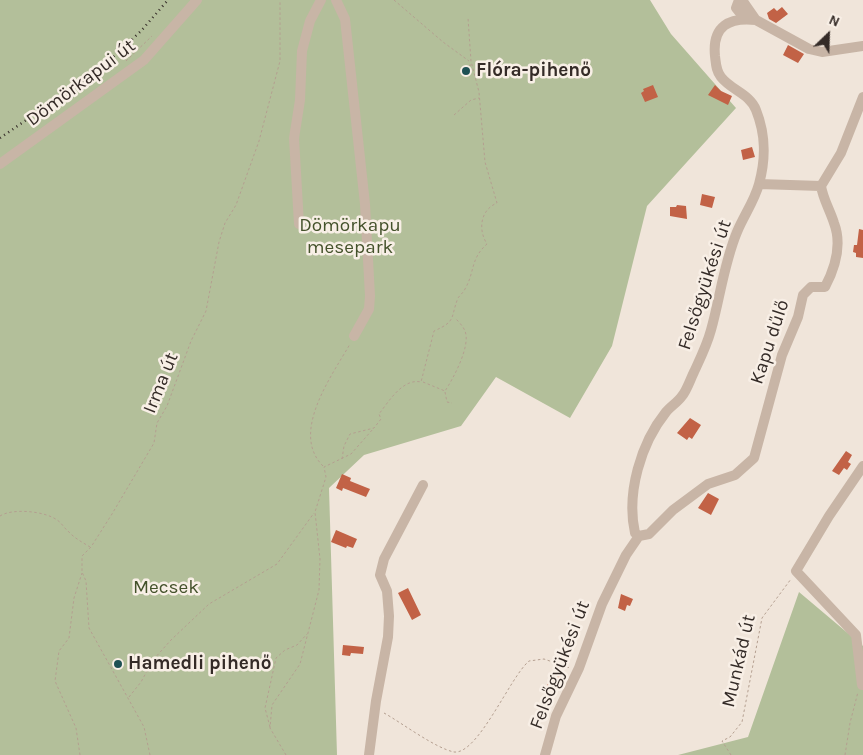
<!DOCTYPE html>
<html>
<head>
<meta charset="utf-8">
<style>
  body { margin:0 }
  #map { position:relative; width:863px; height:755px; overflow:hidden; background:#f0e5da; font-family:Karla,sans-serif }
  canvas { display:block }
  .north { position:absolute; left:803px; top:10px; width:50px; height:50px; -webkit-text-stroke:4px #f8efe6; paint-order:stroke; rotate:24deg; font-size:14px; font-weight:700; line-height:20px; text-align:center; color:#342b27 }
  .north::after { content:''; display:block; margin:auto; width:18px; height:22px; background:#342b27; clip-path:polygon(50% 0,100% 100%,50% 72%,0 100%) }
</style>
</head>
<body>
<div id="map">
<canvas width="863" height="755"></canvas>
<div class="north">N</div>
</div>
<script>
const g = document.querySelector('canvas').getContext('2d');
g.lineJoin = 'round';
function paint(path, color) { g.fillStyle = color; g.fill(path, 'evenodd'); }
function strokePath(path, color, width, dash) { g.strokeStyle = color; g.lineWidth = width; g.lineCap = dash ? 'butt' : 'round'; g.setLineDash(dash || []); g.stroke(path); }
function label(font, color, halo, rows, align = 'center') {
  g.font = font + ' Karla,sans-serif'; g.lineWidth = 5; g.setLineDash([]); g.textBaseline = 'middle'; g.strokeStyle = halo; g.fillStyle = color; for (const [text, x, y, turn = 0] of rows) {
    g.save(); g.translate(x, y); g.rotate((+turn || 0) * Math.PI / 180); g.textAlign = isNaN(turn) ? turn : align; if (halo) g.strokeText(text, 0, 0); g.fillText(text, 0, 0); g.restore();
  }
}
paint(new Path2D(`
  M0,0H650L671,34L736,108L647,206L612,346L570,418L496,377L461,426L364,455L329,488L337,755H0Z
  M799,592L863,646V755H678L748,737Z`), '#b3bf9a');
paint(new Path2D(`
  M782,7L788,14L776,23L769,19L767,13L774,8L777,11Z
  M788,45L804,54L798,63L783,55Z
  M653,85L658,97L645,102L641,93L644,91L643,89Z
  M715,85L721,91L732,96L728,105L708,95Z
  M752,147L755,157L743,160L741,150Z
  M702,194L715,197L712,208L700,205Z
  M677,205L686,206L687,219L670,216V207H676Z
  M859,229L863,230V258L856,257V253L853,252L854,245H857Z
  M690,418L701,425L692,439L689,437L687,440L677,433Z
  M846,451L852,455L848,462L851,464L847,470L844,468L839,475L832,471Z
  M342,474L351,478L350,481L370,489L366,497L343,488L342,491L336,488Z
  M708,493L719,499L711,515L698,508Z
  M336,530L357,539L353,548L347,546L346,548L331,542Z
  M408,588L421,615L412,620L398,593Z
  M621,594L633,599L630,606L627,605L625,611L618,608Z
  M343,645L364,647L363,654L351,653L350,656L342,655Z
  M553,673L562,677L556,692L546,688Z`), '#c26246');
strokePath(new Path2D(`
  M394,0L443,42L469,61
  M126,61L152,36
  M466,68V66L471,65
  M454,115L471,100L479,98
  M423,382L445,391C453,379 471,346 465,331C463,326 458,321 455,318
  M445,392L447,402L452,403
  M342,459L344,446L350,434L374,428L381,419L379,414C389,401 403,378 421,382L434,331C457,321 450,318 458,298C460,295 463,293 465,289C475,272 470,259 487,244C478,230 480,210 497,203L485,162L479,92L471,61L468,18
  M323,466C290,433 331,377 350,344
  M0,516C12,508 45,511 57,520C61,522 64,528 68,531C74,538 82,542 90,547
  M129,697L141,682L153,660L171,640L209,604L277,564L314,513
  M384,713C402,723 435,748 454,752C478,755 510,677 529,661L544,659L570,668
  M270,727L265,708L276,658L285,650L297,645L307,634
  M80,755L76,728L55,681L59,651L69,638L74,598L82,573
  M150,755L144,727L89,628L86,581L82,572V556L91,547L112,514L154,443L157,423L167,406L191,341L206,311L219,242L225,223L236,205L259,141L280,61V0
  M286,755L270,728L272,705L300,664L319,590L320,559L315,512L326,477L324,467L351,454L373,429
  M731,755L722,741L730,737L742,722L762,618L791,579
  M845,755L850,723L858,692`), '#b49f90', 1, [2.5, 2.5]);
strokePath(new Path2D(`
  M336,0L345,19L365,204L370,296L369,309L354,336
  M739,0L736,8L744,18
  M742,0L756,20L809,49L822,52L863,46
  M0,164L144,60L197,0
  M759,184L821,186
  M299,224L294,138L300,100L302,51L310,21L321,0
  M639,536L649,534L673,510L708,484L735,475L754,458L782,355L798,317L803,295L811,287H825C835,268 842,244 834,223C830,210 823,199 821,186L841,153L863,97
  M862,685L856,635L796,571L829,516L863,466
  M369,755L376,701L388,637L389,616L387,591L380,575L384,559L423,485
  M545,755L556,716L579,668L602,604L626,555L639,536L635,533C626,493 641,443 666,412C671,406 678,402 682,396C687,390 690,380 694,372C700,359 707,345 711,330C720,298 724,263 737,232C744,215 754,202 759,184C766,158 766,135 756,110C750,94 731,90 721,77C716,71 716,64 715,56C712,26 729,17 756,20`), '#c8b5a6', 10);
strokePath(new Path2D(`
  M0,138L98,71L141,31L168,0`), '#342b27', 2.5, [1, 4]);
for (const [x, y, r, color] of [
  [466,71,5,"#1e5154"],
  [118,664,5,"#1e5154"]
]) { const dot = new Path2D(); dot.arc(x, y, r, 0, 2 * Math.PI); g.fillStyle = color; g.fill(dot); strokePath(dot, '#f8efe6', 2); }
label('bold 19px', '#342b27', '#f8efe6', [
  ["Flóra-pihenő",476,71],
  ["Hamedli pihenő",128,664]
], 'left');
label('19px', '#342b27', '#f8efe6', [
  ["Dömörkapui út",81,83,-37],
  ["Felsőgyükési út",705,285,-72],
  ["Kapu dűlő",770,342,-72],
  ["Irma út",161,383,-68],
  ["Munkád út",739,661,-77],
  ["Felsőgyükési út",560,665,-69]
]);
label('19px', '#44522b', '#f8efe6', [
  ["Dömörkapu",350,226],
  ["mesepark",350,248],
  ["Mecsek",166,588]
]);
</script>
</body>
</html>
